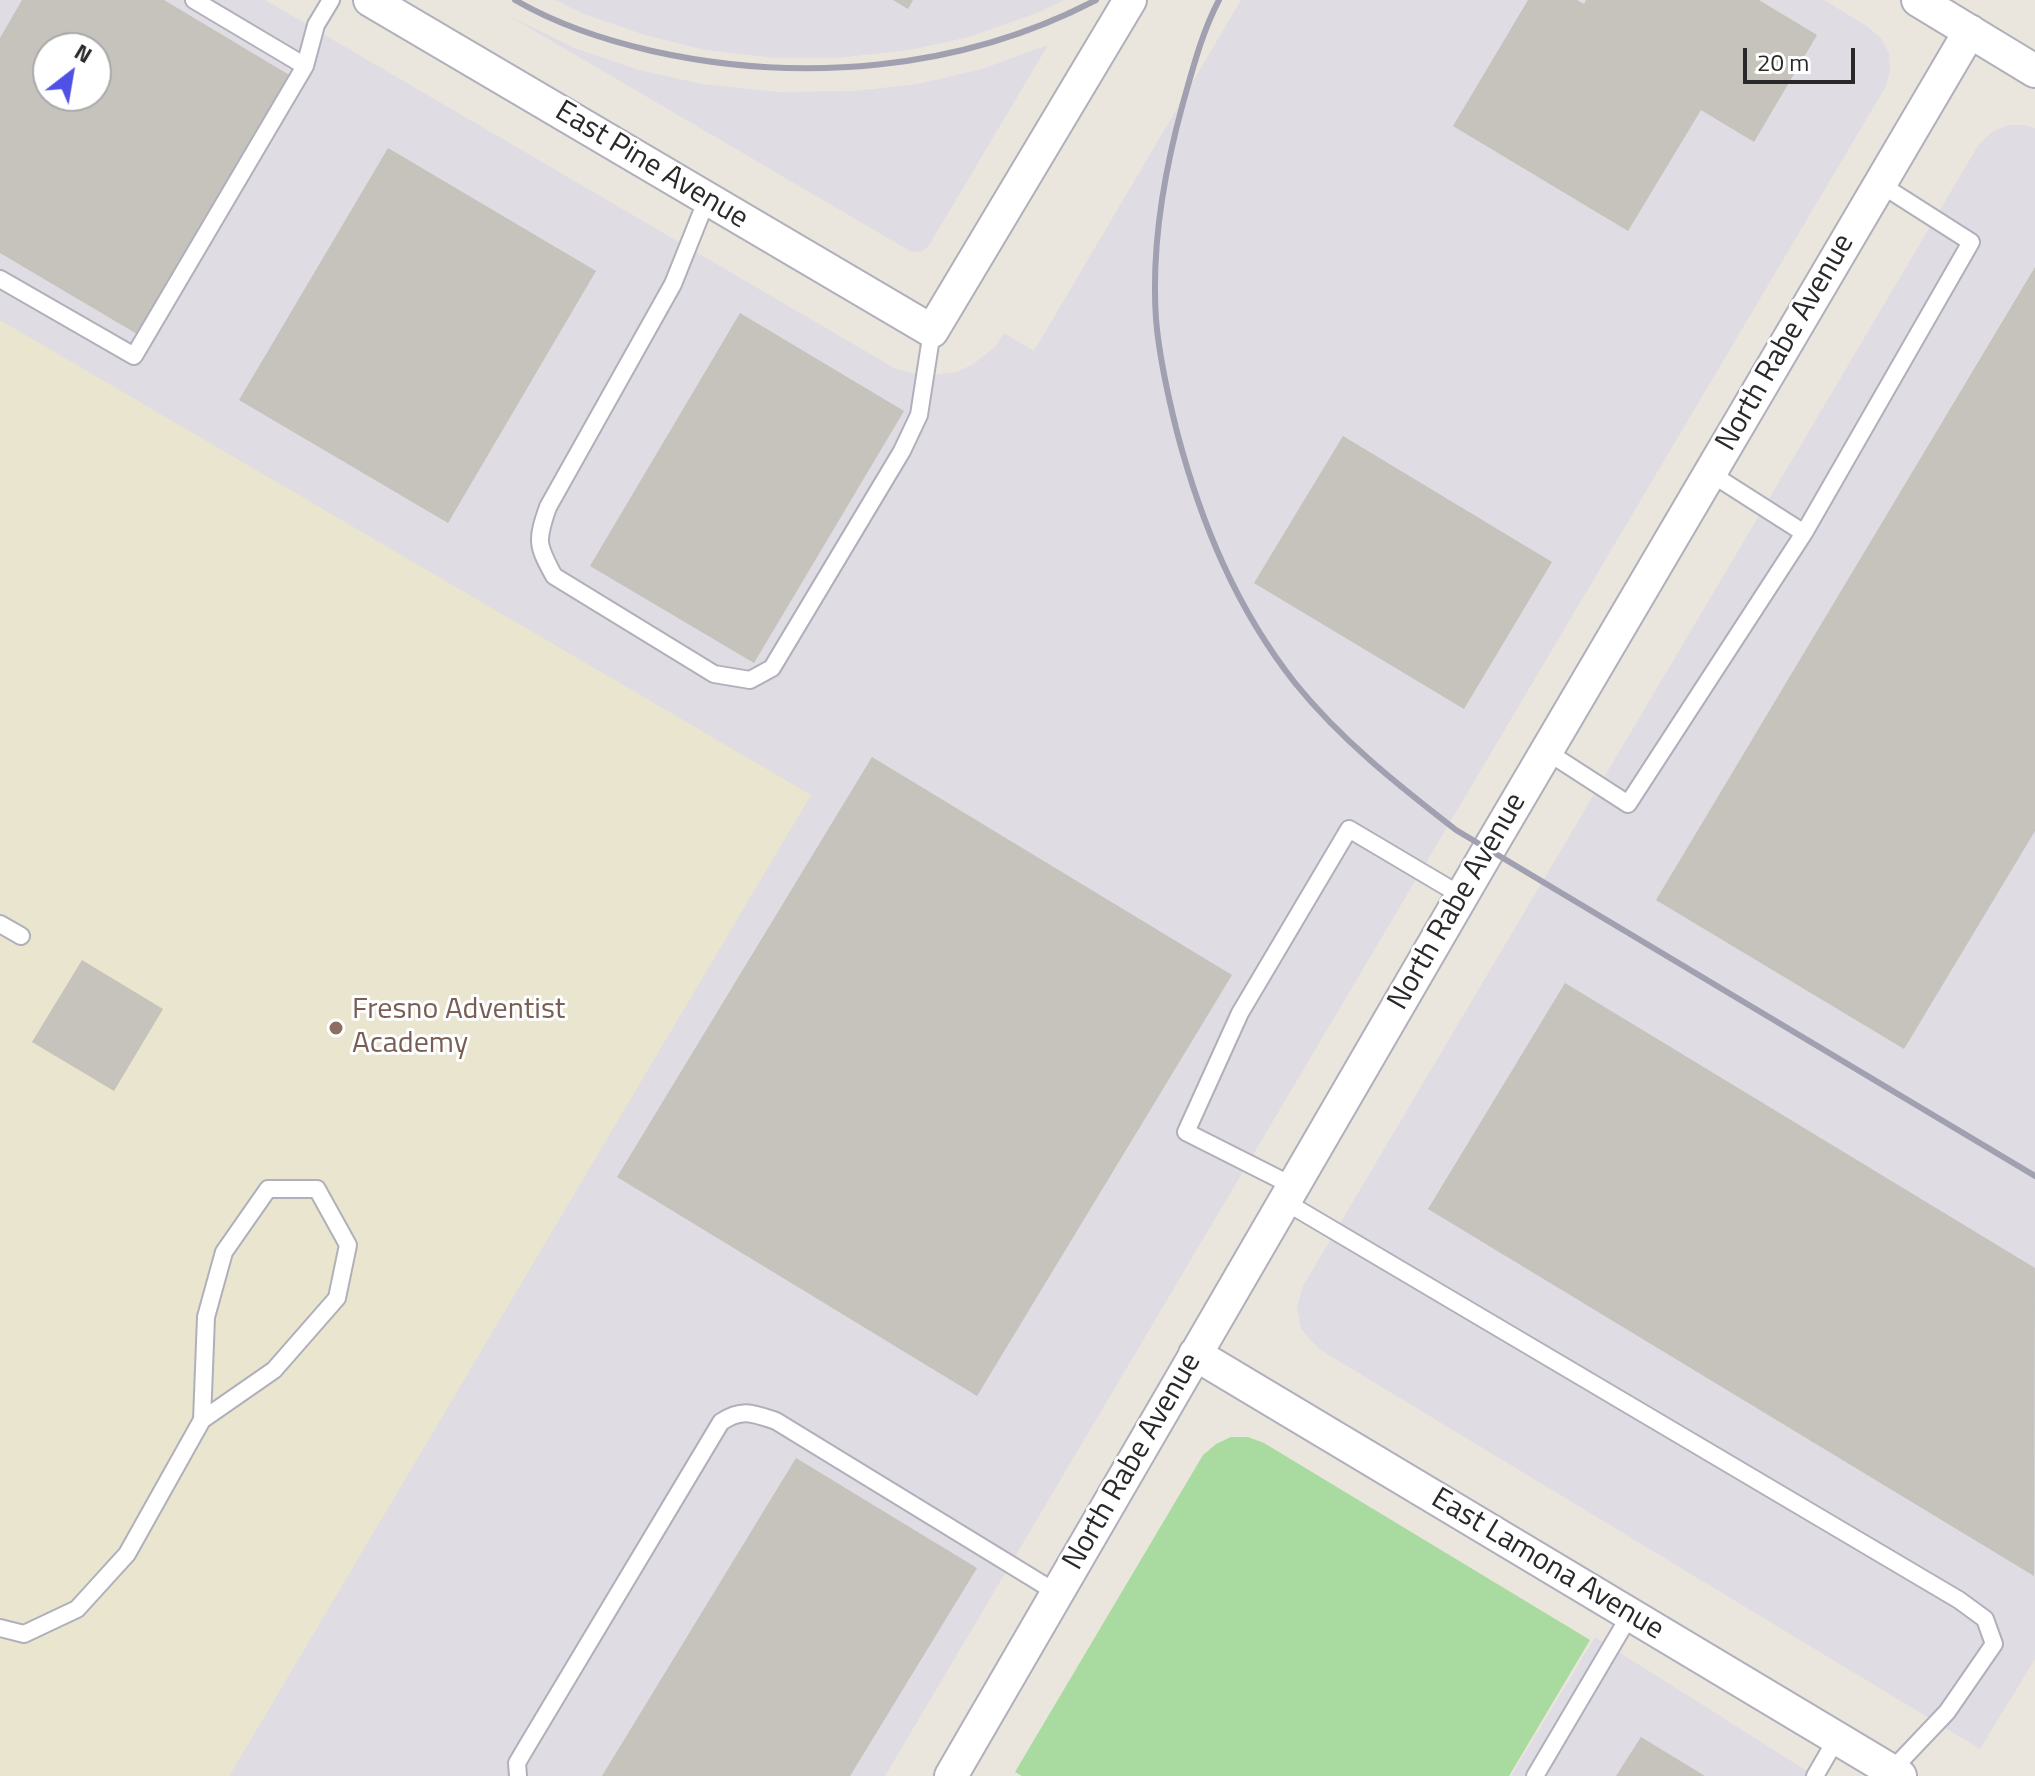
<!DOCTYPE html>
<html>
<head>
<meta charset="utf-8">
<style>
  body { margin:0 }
  #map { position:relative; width:2035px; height:1776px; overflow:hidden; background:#eae6dd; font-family:"Titillium Web",sans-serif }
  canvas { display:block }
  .north { position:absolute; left:32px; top:32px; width:80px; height:80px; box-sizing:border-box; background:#fff; border:2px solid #a9a9a9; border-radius:50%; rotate:31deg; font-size:22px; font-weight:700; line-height:32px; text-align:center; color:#292929 }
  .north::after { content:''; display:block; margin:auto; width:28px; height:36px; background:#4f50e5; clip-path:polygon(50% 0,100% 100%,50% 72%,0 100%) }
  .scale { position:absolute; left:1743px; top:48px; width:112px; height:36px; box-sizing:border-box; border:4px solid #292929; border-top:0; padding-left:10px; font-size:24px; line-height:28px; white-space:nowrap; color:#292929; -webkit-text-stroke:6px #fff; paint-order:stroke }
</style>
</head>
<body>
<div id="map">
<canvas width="2035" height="1776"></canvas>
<div class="north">N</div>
<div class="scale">20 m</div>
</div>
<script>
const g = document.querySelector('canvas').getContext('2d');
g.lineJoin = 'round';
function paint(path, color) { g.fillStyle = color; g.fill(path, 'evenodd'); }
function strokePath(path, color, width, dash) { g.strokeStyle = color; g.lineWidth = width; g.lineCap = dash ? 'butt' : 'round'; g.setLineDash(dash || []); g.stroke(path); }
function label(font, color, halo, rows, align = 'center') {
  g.font = font + ' "Titillium Web",sans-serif'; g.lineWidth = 6; g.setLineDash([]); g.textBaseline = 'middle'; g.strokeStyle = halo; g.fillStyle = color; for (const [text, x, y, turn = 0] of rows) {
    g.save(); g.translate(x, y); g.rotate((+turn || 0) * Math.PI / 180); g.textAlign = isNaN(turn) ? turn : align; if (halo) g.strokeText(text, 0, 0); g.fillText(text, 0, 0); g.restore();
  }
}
paint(new Path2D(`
  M0,0H265L896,369L926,376L956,372L972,365L996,346L1004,333L1034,351L1241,0H1824L1868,27L1881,38L1889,53L1890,70L1886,86L885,1776H229L810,795L0,321ZM48,48H96V96H48Z
  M555,0H1064L1037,13L969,37L909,50L837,58H776L705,50L645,35L581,13Z
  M509,16L577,49L639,70L702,84L778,92L854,91L918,84L982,69L1048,45L928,247L920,252L910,251Z
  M2008,125H2025L2035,128V1659L1980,1749L1319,1349L1301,1329L1297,1308L1303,1286L1979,144L1992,132Z
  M1595,1637L1815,1776H1511Z`), '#dfdce3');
paint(new Path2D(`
  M0,320L811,795L229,1776H0Z`), '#eae5ce');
paint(new Path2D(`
  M1231,1437H1248L1264,1443L1590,1640L1509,1776H1022L1015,1772L1203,1455L1216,1444Z`), '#a9da9f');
paint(new Path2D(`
  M22,0H164L291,76L137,334L0,253V38ZM48,48H96V96H48Z
  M893,0H913L908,9Z
  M1528,0H1577L1584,4L1586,0H1759L1817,35L1754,142L1701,110L1628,231L1453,126Z
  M388,148L596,271L448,523L239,400Z
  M2035,267V831L1904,1049L1656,900Z
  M740,313L904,411L754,663L590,566Z
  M1343,436L1552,562L1464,709L1254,583Z
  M872,757L1232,975L977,1396L617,1177Z
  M82,960L163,1009L114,1091L32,1042Z
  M1565,983L2035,1268L2034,1576L1428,1209Z
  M796,1458L977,1568L850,1776H602Z
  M1641,1737L1705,1776H1616Z`), '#c5c3bc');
const service = new Path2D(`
  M194,0L305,66
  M707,199L673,284L548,507C536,541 537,545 554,576L714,674L750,680L772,668L902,451L919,415L932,331
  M0,279L134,356L305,66L316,25L331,0
  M1710,473L1804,533L1971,242L1880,184
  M1546,751L1628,804L1804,533
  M0,924L21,936
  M1293,1186L1186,1132L1240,1013L1349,829L1462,896
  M1284,1201L1959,1600L1985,1619L1994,1644L1947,1712L1891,1771
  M0,1628L24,1634L77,1609L127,1554L202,1420L274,1370L337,1298L348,1245L317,1189H268L224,1252L206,1317L202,1420
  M518,1776L517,1763L527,1746L721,1422C742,1408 753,1413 776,1421L1057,1593
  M1535,1776L1630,1615
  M1815,1776L1837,1738`);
const minor = new Path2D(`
  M370,0L932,331L1130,0
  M1918,0L2035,71
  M1195,1354L1900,1776
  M951,1776L1489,849L1970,31`);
strokePath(service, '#b0b0bb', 20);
strokePath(minor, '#b0b0bb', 36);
strokePath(service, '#fff', 16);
strokePath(minor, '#fff', 32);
strokePath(new Path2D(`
  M515,0C558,25 604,40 652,51C800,84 960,71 1096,0
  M1219,0C1202,32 1193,68 1183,103C1164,172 1151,247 1156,319C1159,357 1168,396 1177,432C1201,523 1236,608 1295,683C1341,740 1398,785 1456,830L2035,1176`), '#a1a0b1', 6);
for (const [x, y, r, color] of [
  [336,1028,8,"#8d6e63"]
]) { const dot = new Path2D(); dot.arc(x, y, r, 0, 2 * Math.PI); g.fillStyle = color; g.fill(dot); strokePath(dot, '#fff', 3); }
label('30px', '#292929', '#fff', [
  ["East Pine Avenue",651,166,31],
  ["North Rabe Avenue",1786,343,-60],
  ["North Rabe Avenue",1458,902,-60],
  ["North Rabe Avenue",1133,1462,-60],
  ["East Lamona Avenue",1547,1565,31]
]);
label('30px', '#785e54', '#fff', [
  ["Fresno Adventist",352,1011],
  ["Academy",352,1045]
], 'left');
</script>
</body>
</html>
